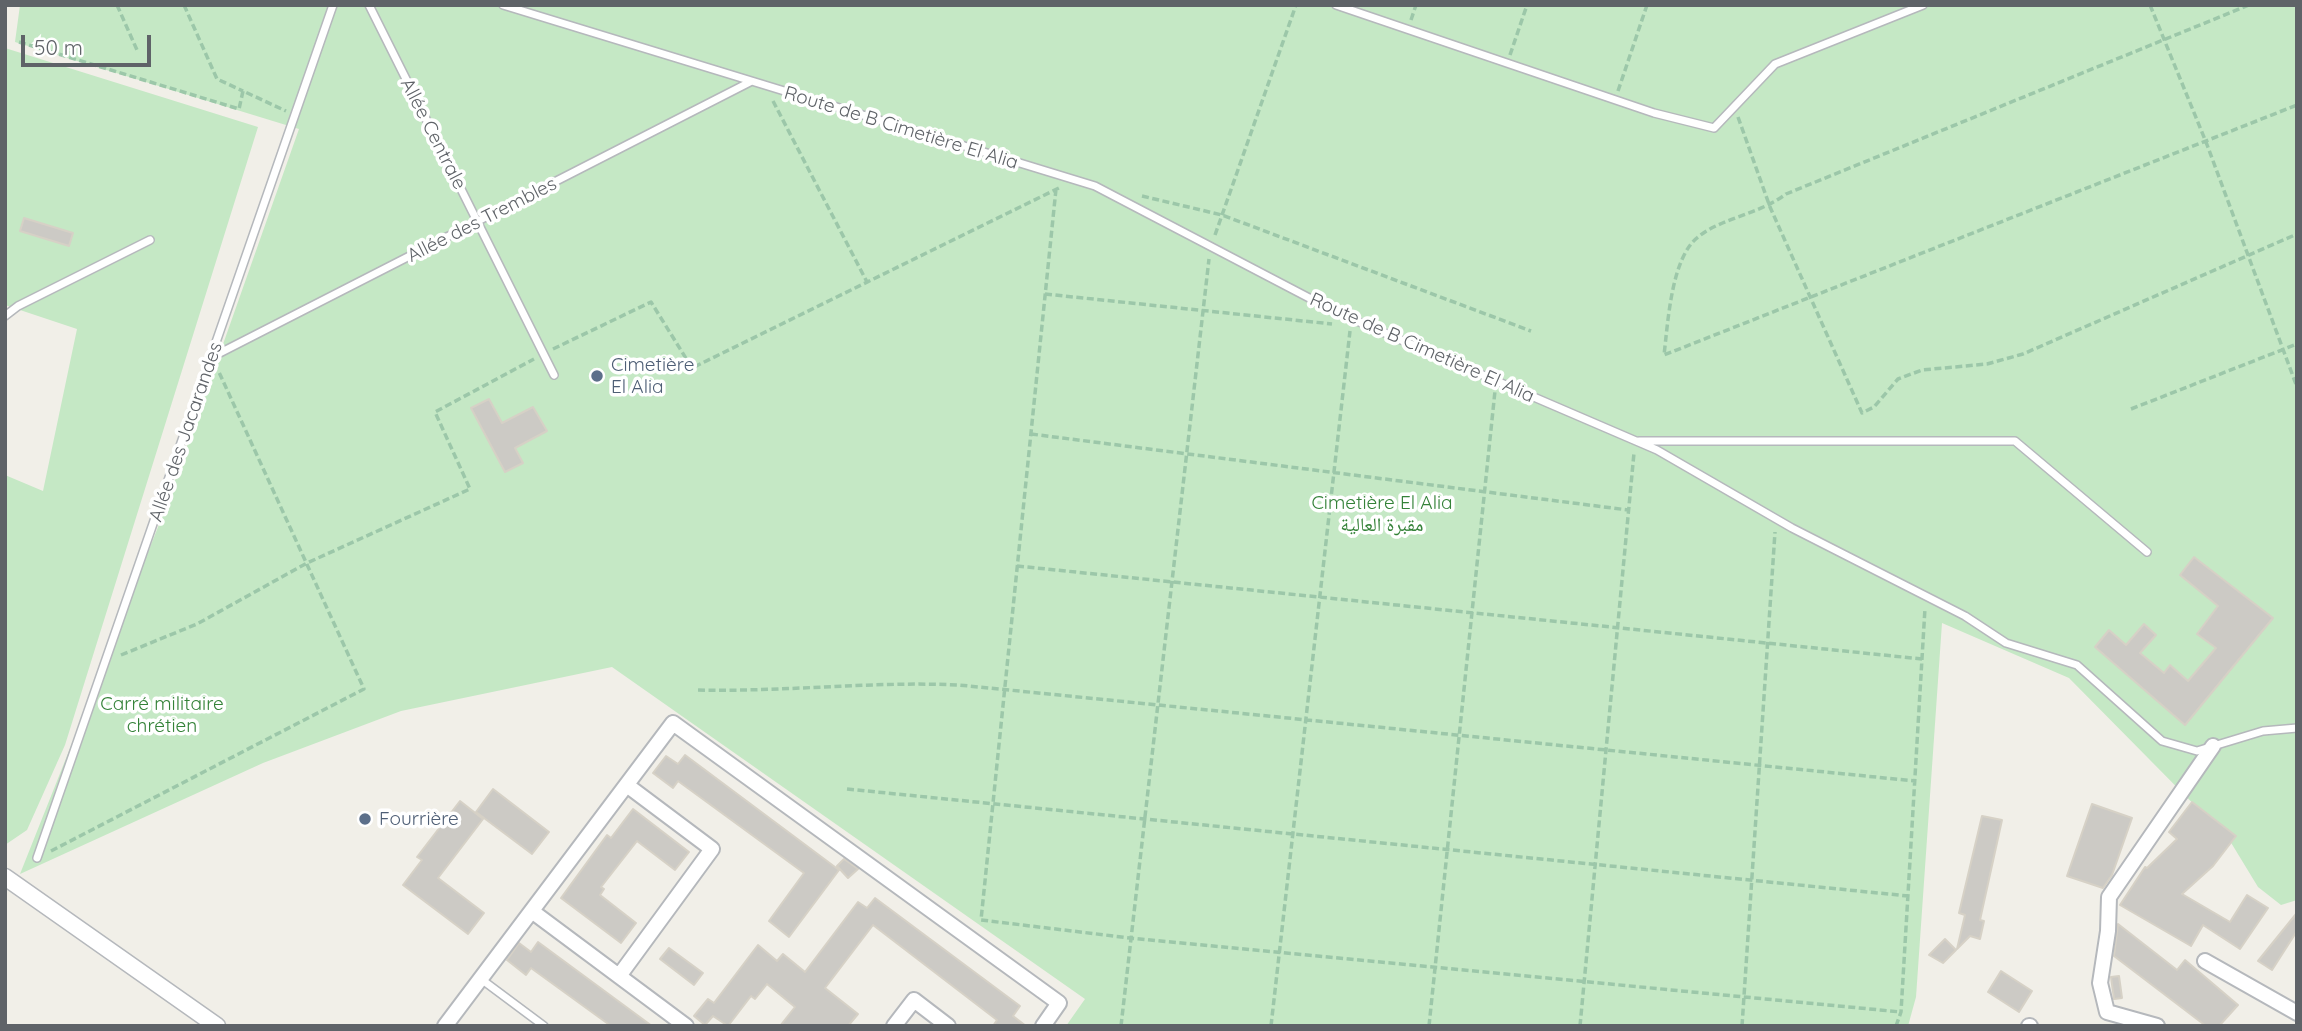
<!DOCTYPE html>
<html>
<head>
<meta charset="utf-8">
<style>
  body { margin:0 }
  #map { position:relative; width:2302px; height:1031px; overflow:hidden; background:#f1efe8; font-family:Quicksand,sans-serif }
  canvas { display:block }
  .frame { position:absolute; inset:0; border:7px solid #5f6368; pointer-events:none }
  .scale { position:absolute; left:21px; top:35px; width:130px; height:32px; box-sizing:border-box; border:4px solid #5f6368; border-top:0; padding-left:9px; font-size:21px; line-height:24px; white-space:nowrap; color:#5f6368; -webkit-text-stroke:5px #fff; paint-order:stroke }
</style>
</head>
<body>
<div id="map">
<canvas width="2302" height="1031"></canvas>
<div class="frame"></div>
<div class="scale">50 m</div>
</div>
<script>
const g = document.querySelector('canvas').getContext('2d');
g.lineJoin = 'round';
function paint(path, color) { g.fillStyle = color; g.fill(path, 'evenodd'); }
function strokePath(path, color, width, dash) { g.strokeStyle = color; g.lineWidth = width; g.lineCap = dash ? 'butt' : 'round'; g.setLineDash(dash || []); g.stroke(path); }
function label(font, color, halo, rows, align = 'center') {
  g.font = font + ' Quicksand,"Noto Naskh Arabic",sans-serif'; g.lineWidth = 7; g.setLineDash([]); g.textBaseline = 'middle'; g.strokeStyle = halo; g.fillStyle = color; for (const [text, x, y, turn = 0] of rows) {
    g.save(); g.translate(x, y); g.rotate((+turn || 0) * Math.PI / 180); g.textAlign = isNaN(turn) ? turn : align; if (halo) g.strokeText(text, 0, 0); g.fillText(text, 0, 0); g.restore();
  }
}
paint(new Path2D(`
  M20,5H2297V900L2281,905L2258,887L2230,841L2069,678L1942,623L1916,997L1908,1026H1066L1085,999L612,667L401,711L263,763L20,874L162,517L299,129L15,42Z
  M5,48L258,127L65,745L27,830L5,845V475L43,491L77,329L5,305Z`), '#c5e8c5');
const building = new Path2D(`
  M24,218L73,233L69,246L20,231Z
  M489,399L502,423L533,407L547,431L515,448L523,463L505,472L471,408Z
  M2194,557L2273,618L2185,725L2095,647L2109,630L2126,645L2144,624L2156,635L2140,653L2164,673L2170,665L2188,681L2216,648L2197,634L2218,606L2180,575Z
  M685,755L839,870L789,937L769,921L804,873L678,781L673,788L653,773L666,756L678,764Z
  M493,789L549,832L532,854L476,812Z
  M460,801L483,819L438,878L484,913L468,934L403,885L422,860L417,857Z
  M2192,802L2236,836L2213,866L2182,894L2230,922L2247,895L2268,908L2240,949L2203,925L2191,946L2120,905L2145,867L2147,868L2177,839L2169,832Z
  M2092,804L2132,818L2112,875L2103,888L2067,876Z
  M633,809L689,852L675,870L637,841L601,887L604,889L600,895L636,923L621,943L561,898L607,835L611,838Z
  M1982,816L2002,820L1980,920L1984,921L1980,939L1970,936L1957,949L1965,915L1959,913Z
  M844,859L858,869L848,878L837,866Z
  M875,898L1020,1006L1013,1016L1026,1026H993L997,1020L873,925L825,988L858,1014L848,1026H780L795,1007L767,984L755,999L751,996L728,1026L713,1016L705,1025L694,1016L708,999L714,1003L758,945L777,961L783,954L805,972L858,902L867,908Z
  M2296,914L2297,931L2272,970L2258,961Z
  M2118,924L2177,970L2185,960L2238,1005L2219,1026H2206L2114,956Z
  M1945,939L1956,950L1943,963L1929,955Z
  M538,942L652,1026H611L531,968L526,975L507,960L519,943L531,952Z
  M669,948L703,973L694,985L660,959Z
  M2001,971L2032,991L2019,1012L1988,992Z
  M2119,976L2122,998L2114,999L2111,977Z`);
paint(building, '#cccac5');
strokePath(building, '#d6d1c6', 2);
const service = new Path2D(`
  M369,5L554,375
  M503,5L1095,186L1336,312L1657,450L1792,528L1965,616L2006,643L2077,665L2162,741L2197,751L2263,731L2297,728
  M1336,5L1654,113L1714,128L1775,64L1923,5
  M5,316L18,306L150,240
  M212,357L750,82
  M1639,441H2015L2147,552
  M37,858L333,5
  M481,979L544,1026`);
const minor = new Path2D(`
  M533,912L686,1026
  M2205,961L2297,1013
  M619,976L712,849L628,786
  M445,1026L673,723L1059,1003L1043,1026
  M894,1026L914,1000L948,1026
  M2029,1026H2030
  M2157,1026L2107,1012L2100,983L2108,931L2109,897L2213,746`);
const tertiary = new Path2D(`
  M5,877L217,1026`);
strokePath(service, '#b5b8bc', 10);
strokePath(minor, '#b5b8bc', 18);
strokePath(tertiary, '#b5b8bc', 19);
strokePath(new Path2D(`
  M117,5L137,50
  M184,5L217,79L243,91
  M2150,5L2206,142L2297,387
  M2249,5L1786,194C1760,214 1721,218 1698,237C1671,258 1668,323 1664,355L2297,105
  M1411,20L1416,5
  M19,42L239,109L243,91L286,111
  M1510,55L1527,5
  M1618,91L1647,5
  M773,101L867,282
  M1738,117L1770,207L1862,413L1874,407L1898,379L1922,370L1987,364L2023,354L2297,234
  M1056,189L981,920L1130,938L1901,1012
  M1142,196L1222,215L1531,331
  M1215,235L1296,5
  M1045,294L1332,324
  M553,349L651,302L692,368L1061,187
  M2131,409L2297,344
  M1031,434L1628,510
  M1017,566L1922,659
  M121,655L197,624L307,563L470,489L435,412L534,359
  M698,690C786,692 872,681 959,685L1915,781
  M847,789L1908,896
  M51,851L364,689L218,370
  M1121,1026L1209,259
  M1271,1026L1350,331
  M1429,1026L1495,391
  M1580,1026L1634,453
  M1742,1026L1775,532
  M1896,1026L1901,1012L1925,608`), '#9cc7a9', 3.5, [7, 3.5]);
strokePath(service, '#fff', 7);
strokePath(minor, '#fff', 14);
strokePath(tertiary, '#fff', 16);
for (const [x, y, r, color] of [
  [597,376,7,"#5c6f8a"],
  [365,819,7,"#5c6f8a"]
]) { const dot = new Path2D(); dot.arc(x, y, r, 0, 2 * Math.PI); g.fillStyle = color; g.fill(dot); strokePath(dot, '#fff', 2.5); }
label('19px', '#5f6368', '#fff', [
  ["Route de B Cimetière El Alia",901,128,17],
  ["Allée Centrale",433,134,63],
  ["Allée des Trembles",482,220,-27],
  ["Route de B Cimetière El Alia",1422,348,24],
  ["Allée des Jacarandes",186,432,-71]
]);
label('19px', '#4e5e75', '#fff', [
  ["Cimetière",611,365],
  ["El Alia",611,387],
  ["Fourrière",379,819]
], 'left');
label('19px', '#348238', '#fff', [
  ["Cimetière El Alia",1382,503],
  ["مقبرة العالية",1382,525],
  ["Carré militaire",162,704],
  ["chrétien",162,726]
]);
</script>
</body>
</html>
